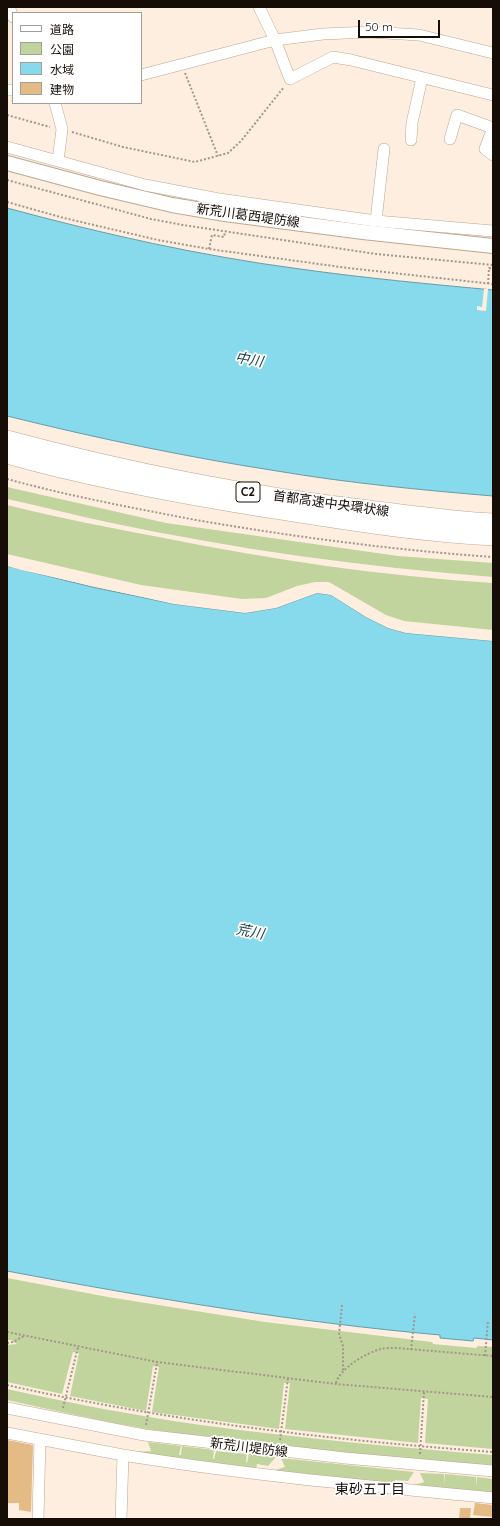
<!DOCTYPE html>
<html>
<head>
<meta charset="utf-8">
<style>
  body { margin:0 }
  #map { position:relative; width:500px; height:1526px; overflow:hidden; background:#fdeedf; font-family:Quicksand,"Noto Sans JP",sans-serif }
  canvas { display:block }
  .frame { position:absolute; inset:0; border:8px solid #160e06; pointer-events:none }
  .legend { position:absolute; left:12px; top:12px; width:130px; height:92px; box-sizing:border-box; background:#fff; border:1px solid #a29f9b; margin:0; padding:5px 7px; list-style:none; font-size:12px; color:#160e06 }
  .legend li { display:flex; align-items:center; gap:8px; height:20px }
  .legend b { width:20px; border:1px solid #a29f9b }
  .scale { position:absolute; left:358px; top:20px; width:82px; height:18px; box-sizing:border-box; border:2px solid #160e06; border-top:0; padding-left:5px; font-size:12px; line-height:14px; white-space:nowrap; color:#160e06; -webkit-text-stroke:3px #fff; paint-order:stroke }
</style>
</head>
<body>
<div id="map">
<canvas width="500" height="1526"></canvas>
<div class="frame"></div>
<ul class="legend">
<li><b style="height:5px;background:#fff"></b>道路</li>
<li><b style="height:11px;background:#c1d49d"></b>公園</li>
<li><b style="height:11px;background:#87d9ec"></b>水域</li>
<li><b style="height:11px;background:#e4ba85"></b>建物</li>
</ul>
<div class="scale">50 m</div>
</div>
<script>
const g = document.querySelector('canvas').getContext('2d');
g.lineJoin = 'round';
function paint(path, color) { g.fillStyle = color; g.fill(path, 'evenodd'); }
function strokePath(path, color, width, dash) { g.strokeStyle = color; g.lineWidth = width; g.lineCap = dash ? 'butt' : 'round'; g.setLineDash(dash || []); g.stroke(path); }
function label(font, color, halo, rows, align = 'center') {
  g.font = font + ' Quicksand,"Noto Sans JP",sans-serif'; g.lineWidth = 3.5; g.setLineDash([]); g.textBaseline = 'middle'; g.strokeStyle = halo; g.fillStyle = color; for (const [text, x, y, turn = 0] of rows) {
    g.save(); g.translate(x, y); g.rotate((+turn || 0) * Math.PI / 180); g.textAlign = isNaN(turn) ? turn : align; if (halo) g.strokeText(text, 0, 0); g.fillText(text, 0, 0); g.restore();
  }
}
paint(new Path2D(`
  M7,487L166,523L398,556L493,563V577C364,567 234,549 107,522C74,515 40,506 7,499Z
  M7,505C59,518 111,528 164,538C273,560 382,576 493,583V630L404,621L386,615L329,582H315L297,586L266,598L242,599L141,585L7,554Z
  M7,1278L108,1297L265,1322L432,1342L433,1344L476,1348L478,1346L493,1347V1449L425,1443L428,1399L421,1398L418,1443L285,1429L290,1383H284L279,1429L152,1412L159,1367L153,1366L146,1411L70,1396L79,1353L73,1352L62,1394L7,1382V1345L17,1344L13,1342L12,1340H7Z
  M7,1389C71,1403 136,1416 201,1425C298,1438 395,1447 493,1455V1466C377,1456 261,1447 147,1429C100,1421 53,1410 7,1400Z
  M148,1442L181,1446L179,1455H181L182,1446L214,1450L213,1459H214L216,1451L247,1454L246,1462L247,1463L249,1454L276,1457L268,1466L257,1464L256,1469L133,1452L151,1451Z
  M281,1458L414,1472L408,1481L395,1480V1484L272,1471L285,1467Z
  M420,1473L444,1474V1485L445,1474L476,1477V1487L477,1477L493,1479V1493L411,1486L424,1482Z`), '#c1d49d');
const water = new Path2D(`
  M7,208C103,234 201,256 300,269C364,278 429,284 493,290V496C421,490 348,483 277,471C186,457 96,438 7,416Z
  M7,566L92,587L174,604L245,613L276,608L317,593L331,595L366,617L388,628L406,633L493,641V1340L474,1338L473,1341L440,1338V1335C294,1322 150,1298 7,1271Z`);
paint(water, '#87d9ec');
strokePath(water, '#659ca7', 1);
paint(new Path2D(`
  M484,289H488L486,311L477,310V306L482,307Z
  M7,564L92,585L174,602L245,611L275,606L317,591L324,592L332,593L367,616L389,626L406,632L493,639V641L406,633L388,628L366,617L331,595L317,593L276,608L245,613L174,604L21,570L7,566Z`), '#fdeedf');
paint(new Path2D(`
  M7,1440L33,1445L31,1512L19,1510V1503H7Z
  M475,1503L493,1505V1517L473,1515Z
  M460,1508H471L470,1519H459Z`), '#e4ba85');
const minor = new Path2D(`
  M9,7L13,17
  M259,7L275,40L290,79L333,57L351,60L493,95
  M141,75L275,40L323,34L369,32L419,35L493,53
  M7,90H13
  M55,103L62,129L58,161
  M493,128L485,149L493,155
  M450,139L457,115L493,128
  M411,140L412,123L422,78
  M7,147L145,185L219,199L376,221L493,231
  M376,221L384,149
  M7,1408L144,1435L345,1458L493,1471
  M7,1433L123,1455L121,1519
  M123,1455C245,1475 369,1486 493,1498
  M38,1519L40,1439`);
const major = new Path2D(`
  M7,163L100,188L172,205L225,214L363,232L493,246`);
const highway = new Path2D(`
  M7,439C126,471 247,495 369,509C411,514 452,520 493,522
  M7,455C92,479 180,495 268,509C343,521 417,533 493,537`);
strokePath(minor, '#bea68e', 12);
strokePath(major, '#bea68e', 16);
strokePath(highway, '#bea68e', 18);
strokePath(new Path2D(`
  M185,73L218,156
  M7,115L50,127
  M72,132L123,147L195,162L228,153L241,141L284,87
  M7,180L151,219L183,225L376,254L493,265
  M7,202L64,218L158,240L209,249L348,268L493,284
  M209,249L212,235L224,237L225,232
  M488,284L489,268L493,269
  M7,479C69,496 133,508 196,520C295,537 393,550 493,557
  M342,1305L339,1334L343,1346V1371
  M7,1332L157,1362L336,1384L493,1397
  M7,1343L13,1342L24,1336
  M411,1350L415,1314
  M485,1356L488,1321
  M336,1383C340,1368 366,1353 381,1349C385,1348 391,1348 397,1348L493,1356
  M7,1385C167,1421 330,1440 493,1452
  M63,1408L78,1347
  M146,1425L157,1363
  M280,1440L288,1378
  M420,1454L424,1392`), '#a2968a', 2, [2, 2]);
strokePath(minor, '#fff', 11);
strokePath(major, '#fff', 14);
strokePath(highway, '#fff', 17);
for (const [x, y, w] of [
  [248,492,24]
]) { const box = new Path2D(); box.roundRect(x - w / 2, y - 10, w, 20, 3); g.fillStyle = '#fff'; g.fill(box); strokePath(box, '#160e06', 1); }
label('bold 12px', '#160e06', null, [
  ["C2",248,492]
]);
label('13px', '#160e06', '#fff', [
  ["新荒川葛西堤防線",248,216,8],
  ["首都高速中央環状線",331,504,8],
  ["新荒川堤防線",249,1448,7]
]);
label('italic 14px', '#173e47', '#fff', [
  ["中川",249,360,10],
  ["荒川",250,932,11]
]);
label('14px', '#160e06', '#fff', [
  ["東砂五丁目",370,1490]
]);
</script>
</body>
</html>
